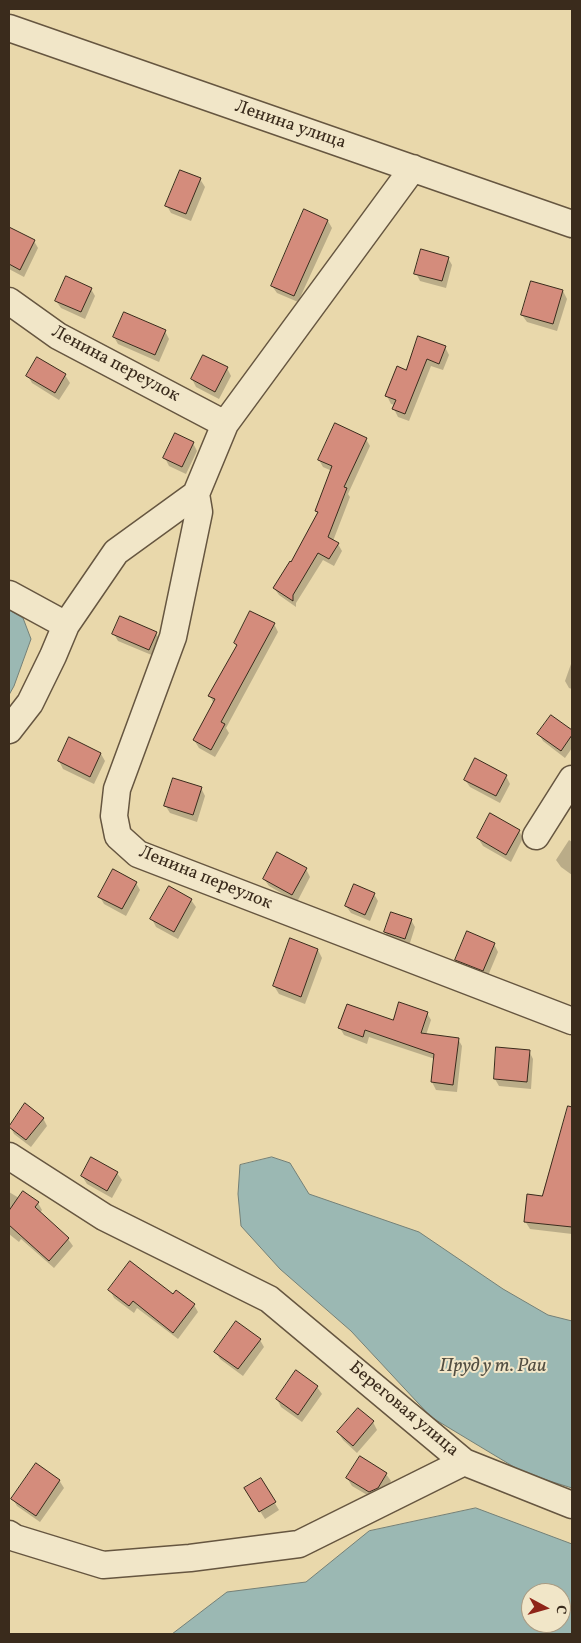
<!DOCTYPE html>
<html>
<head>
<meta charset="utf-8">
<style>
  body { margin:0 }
  #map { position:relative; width:581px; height:1643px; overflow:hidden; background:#e9d8ab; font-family:Vollkorn,serif }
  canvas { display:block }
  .frame { position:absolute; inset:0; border:10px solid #3a2b1c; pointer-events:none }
  .north { position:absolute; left:521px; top:1583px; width:50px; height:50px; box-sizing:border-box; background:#f1e6c8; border:1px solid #a89b83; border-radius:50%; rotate:96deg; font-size:14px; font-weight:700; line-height:20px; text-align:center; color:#3a2b1c }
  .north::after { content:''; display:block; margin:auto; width:18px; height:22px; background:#8f2418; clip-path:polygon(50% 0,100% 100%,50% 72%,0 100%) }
</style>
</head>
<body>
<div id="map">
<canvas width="581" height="1643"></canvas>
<div class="frame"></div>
<div class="north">С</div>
</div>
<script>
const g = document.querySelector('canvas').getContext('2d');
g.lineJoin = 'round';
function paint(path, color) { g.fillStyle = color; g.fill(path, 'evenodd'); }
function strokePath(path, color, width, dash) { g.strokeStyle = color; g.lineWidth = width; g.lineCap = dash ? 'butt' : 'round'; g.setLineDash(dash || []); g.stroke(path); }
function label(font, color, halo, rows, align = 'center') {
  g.font = font + ' Vollkorn,serif'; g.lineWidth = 4; g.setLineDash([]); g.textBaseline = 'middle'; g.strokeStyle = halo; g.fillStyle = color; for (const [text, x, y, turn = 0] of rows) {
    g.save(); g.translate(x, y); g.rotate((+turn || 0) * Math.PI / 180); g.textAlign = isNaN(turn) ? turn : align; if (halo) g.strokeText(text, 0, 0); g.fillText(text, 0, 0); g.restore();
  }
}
const water = new Path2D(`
  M9,610L23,618L31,639L14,686L9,695Z
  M272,1157L290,1163L309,1194L419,1232L503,1289L548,1315L572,1321V1488L524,1473L431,1417L351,1331L280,1269L241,1226L238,1194L240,1165Z
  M476,1508L572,1544V1634H172L227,1592L306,1582L369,1531ZM531,1593H561V1623H531Z`);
paint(water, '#9bb8b3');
strokePath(water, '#748077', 1);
paint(new Path2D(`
  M200,179L205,187L191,221L171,213L167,206Z
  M328,221L332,228L298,302L277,293L272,286Z
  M9,234L34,241L38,248L24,277L9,269Z
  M448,258L452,265L446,288L420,281L416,273Z
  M91,289L95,296L85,319L61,308L56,301Z
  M563,291L567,299L557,331L527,322L522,315Z
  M165,331L169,339L159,362L118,344L114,337Z
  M445,347L449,355L443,370L431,366L409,421L398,417L394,409L395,405L391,404L387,396L407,371Z
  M227,368L231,376L219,399L196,387L192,379Z
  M65,375L70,383L59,400L32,383L28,376Z
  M366,439L370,446L348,494L350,497L333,541L338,544L342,551L334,566L323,560L296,603V607L279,595L274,588L292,564L318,514L316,511L332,471L323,467L319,460Z
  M193,443L197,451L186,474L169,466L165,458Z
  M274,624L278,632L226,728L229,733L215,757L199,748L194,740L214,704L210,696L237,647L235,643Z
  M156,633L160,641L154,656L118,641L114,634Z
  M571,664H572V689L569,688L565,681Z
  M551,716L572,732V748L565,758L543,741L539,734Z
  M70,739L101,754L105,761L94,784L63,769L59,761Z
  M506,776L510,784L500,803L470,787L465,780Z
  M201,788L205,796L197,822L170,813L165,805Z
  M519,831L523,838L511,862L483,846L478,838Z
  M569,840L572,842V875L561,867L556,860Z
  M306,869L310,877L297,902L269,886L264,879Z
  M136,883L140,890L126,916L104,904L100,897Z
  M374,894L378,901L370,921L351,913L346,906Z
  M191,900L196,907L178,939L156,927L152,919Z
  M411,920L415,927L409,946L390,939L385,932Z
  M494,944L498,952L487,978L461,967L456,960Z
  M318,950L322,958L305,1004L279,994L274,986Z
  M427,1013L431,1020L426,1035L458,1039L462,1046L457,1092L436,1090L432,1082L435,1059L369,1037L367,1044L344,1035L340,1028L393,1022Z
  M529,1051L533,1059L531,1089L499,1086L495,1079Z
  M43,1118L47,1126L31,1147L14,1134L10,1126Z
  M566,1118L572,1120V1195L568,1208L572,1209V1234L530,1229L525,1221L543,1197Z
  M117,1173L122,1180L112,1198L87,1184L82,1176Z
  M9,1192L19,1198L38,1203L42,1210L40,1213L68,1239L73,1246L54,1268L21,1239L19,1242L9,1234Z
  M110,1290L174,1296L194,1305L198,1312L178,1339L137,1308L134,1313L114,1298Z
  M260,1340L264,1347L243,1376L220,1359L216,1352Z
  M317,1387L322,1394L302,1422L281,1407L277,1399Z
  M373,1422L377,1430L357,1453L343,1440L338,1432Z
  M360,1458L386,1474L391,1481L382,1495L374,1499L352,1486L347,1478Z
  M59,1480L64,1488L40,1522L17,1506L13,1499Z
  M261,1480L279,1510L265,1519L246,1489Z`), '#0003');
const building = new Path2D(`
  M180,170L201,178L186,214L165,206Z
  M304,209L328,220L294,296L271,286Z
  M9,227L35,240L20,270L9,264Z
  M421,249L449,257L442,281L414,274Z
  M66,276L92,288L81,312L55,301Z
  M531,281L563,290L553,324L521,315Z
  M124,312L166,330L155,355L113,337Z
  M418,336L446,346L439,364L427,359L405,414L392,409L396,400L385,396L397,366L406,370Z
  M203,355L228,367L215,392L191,379Z
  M37,357L66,374L55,393L26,376Z
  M335,423L367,438L344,487L347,488L328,537L339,543L329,559L318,553L293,595V601L273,588L290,561L291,562L318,512L315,511L332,466L318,460Z
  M175,433L194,442L182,467L163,458Z
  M250,611L275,623L221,722L225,724L211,750L193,740L215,699L208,696L237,645L234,643Z
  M120,616L157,632L149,650L112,634Z
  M551,715L572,730V735L561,751L537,734Z
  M69,737L101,753L90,777L58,761Z
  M475,758L507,775L496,796L464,780Z
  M173,778L202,787L193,815L164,806Z
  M490,813L520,830L506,855L477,838Z
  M277,852L307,868L292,895L263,879Z
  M113,869L137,882L122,909L98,897Z
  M354,884L375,893L365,915L345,906Z
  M169,886L192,899L174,932L150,919Z
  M391,912L412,919L405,939L384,932Z
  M467,931L495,943L483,971L455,960Z
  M290,938L318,949L301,997L273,986Z
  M399,1002L428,1012L421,1033L459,1038L453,1085L431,1082L434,1054L365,1030L363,1037L338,1028L347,1004L393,1020Z
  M496,1047L530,1050L527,1082L494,1079Z
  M25,1103L44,1118L26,1140L9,1127Z
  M568,1106L572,1107V1227L524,1222L527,1194L542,1196Z
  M91,1157L118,1172L107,1191L81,1176Z
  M23,1191L39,1202L35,1207L69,1238L49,1261L9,1225V1211Z
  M130,1261L173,1294L176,1290L195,1304L173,1333L133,1301L129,1306L108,1290Z
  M236,1321L261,1339L238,1369L214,1352Z
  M296,1370L318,1386L298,1415L276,1399Z
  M358,1408L374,1421L353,1446L337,1432Z
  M360,1456L387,1473L378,1488L369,1492L346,1478Z
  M36,1463L60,1480L36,1516L11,1499Z
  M261,1478L276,1502L259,1512L244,1488Z`);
paint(building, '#d48c7c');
strokePath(building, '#3a2b1c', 1);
const minor = new Path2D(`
  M9,28L572,224
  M9,301L58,336L225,424
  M196,494L199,512L173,637L117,789L114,816L118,836L138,854L572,1021
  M9,594L66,625
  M9,730L30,703L53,656L66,625L116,552L196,494L225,424L413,168
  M536,836L572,779
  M9,1156L104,1217L269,1299L464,1462L299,1544L190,1558L103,1565L15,1538L9,1534
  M464,1462L572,1505`);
strokePath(minor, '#665640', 29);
strokePath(minor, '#f1e6c8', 26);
label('18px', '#3a2b1c', '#f1e6c8', [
  ["Ленина улица",290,126,19],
  ["Ленина переулок",115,365,28],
  ["Ленина переулок",205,879,22],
  ["Береговая улица",403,1410,40]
]);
label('italic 19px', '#524e42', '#f1e6c8', [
  ["Пруд у т. Раи",493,1368]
]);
</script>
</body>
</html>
